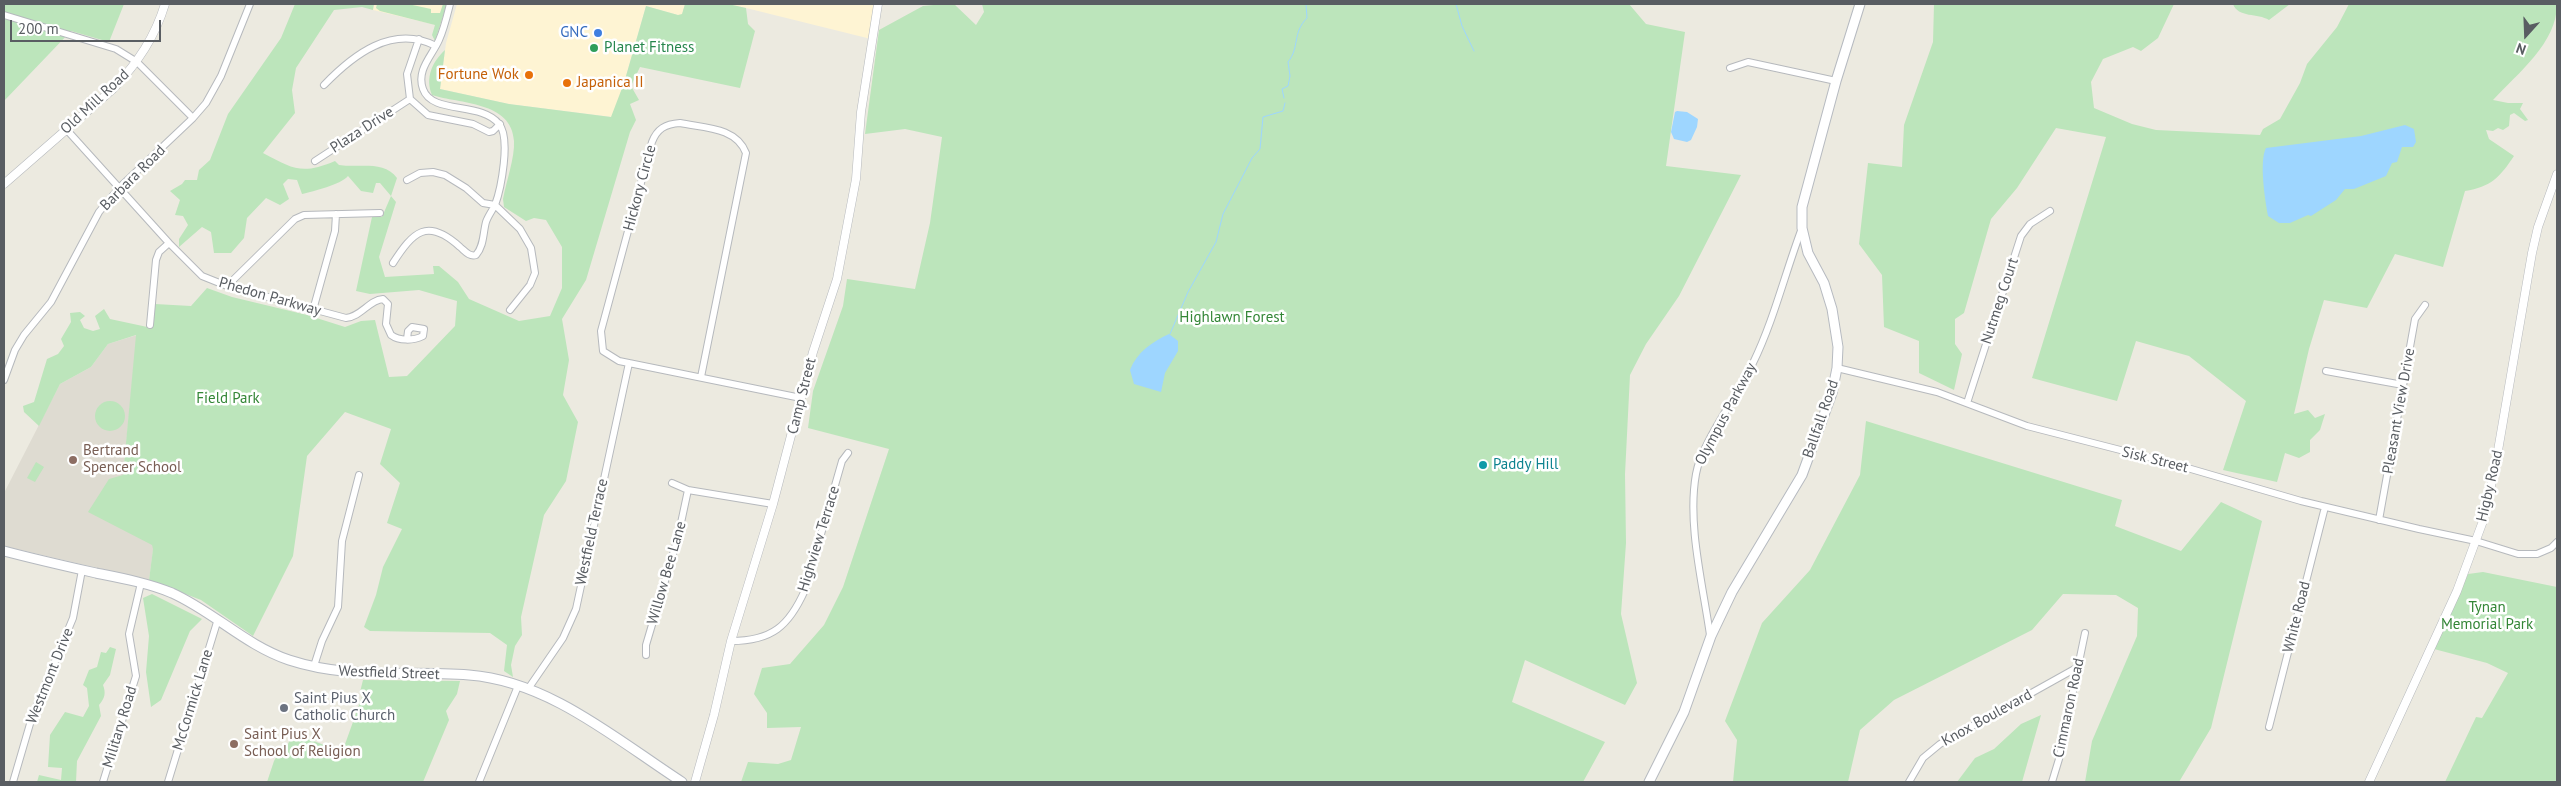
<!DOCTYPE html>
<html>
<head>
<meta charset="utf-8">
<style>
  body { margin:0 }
  #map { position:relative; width:2561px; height:786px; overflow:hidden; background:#eceae0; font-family:"PT Sans",sans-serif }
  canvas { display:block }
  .frame { position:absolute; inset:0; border:5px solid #595d62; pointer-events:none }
  .north { position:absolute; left:2501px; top:10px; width:50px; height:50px; -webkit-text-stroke:4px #fff; paint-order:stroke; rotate:200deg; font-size:14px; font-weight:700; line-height:20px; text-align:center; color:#595d62 }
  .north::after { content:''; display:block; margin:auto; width:18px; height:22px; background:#595d62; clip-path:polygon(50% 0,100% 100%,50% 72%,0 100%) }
  .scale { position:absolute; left:10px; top:20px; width:151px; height:22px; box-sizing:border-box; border:2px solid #595d62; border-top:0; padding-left:6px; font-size:15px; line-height:18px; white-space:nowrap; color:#595d62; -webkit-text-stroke:4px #fff; paint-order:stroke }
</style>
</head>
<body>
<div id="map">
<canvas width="2561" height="786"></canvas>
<div class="frame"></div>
<div class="north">N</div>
<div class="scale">200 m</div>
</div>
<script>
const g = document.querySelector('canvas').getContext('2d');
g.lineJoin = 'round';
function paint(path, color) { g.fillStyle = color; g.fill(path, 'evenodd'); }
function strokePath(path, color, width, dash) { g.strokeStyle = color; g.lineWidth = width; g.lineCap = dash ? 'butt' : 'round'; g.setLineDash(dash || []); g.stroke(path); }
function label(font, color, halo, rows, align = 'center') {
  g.font = font + ' "PT Sans",sans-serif'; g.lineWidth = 5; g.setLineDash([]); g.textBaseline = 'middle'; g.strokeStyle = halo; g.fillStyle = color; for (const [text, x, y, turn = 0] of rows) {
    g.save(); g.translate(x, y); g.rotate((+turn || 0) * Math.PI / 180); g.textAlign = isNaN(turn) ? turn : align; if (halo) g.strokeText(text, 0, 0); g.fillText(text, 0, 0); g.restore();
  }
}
paint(new Path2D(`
  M374,4H447L441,26L373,10Z
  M457,4H685L682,15H678L646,6L624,83L612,117L509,104L440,89L446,43Z
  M728,4H874L871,39L746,8Z`), '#fef4d3');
paint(new Path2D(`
  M137,335L123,475L154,543L149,580L4,546V493L60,384L91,367L108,344Z`), '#dedbd1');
paint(new Path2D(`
  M4,4H124L109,42L71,31L4,101Z
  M295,4H374L373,10L362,7L334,10L296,68L292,90L295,113L263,153C293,169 302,175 335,161L339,165C360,168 384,160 397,178L391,196L396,202L379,257L385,277L434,274L433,266H439L458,282L469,299L519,321L550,316L562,288V247L546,220L534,218L526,221L504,207L503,199C506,182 515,157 514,141C512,101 459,104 432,95C425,78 432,62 445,50L440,89L509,104L611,117L624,83L646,6L678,15L682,14L685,4H728L746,8L748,24L755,31L740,88L640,67L631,86L639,100L630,104L636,120L630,132L586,280L562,319L569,360L563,395L578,422L566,481L544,515L521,617L522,635L515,646L511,665L513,677L504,671L507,645L490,633L370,631L364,627L376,595L383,567L402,529L387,523L400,483L380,464L391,429L345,412L307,456L293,556L253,636L201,600L149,580L153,549L152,545L88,512L109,479L123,475L136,335L108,344L91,367L60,384L39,426L24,412L23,406L34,402L47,359L58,354L64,346L61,339L71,322L70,313L80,312L85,316L80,320L84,328L93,331L100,329L95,316L104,309L110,319L152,328L155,304L191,306L207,288L232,297L307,315L345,327L361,321L375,320L389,377L407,376L455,326L457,301L419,290L370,294L356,291L372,217H382L391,196L380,183H376L373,193L361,191L348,176C340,185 314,191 302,194L297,180L288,179L283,184L289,199L280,205L266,198L247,218L244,238L231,253H214L211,232L202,227L179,247V239L188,225L183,216L175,215L180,200L170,191L182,184L185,180H197L199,170L210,160L228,114L281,38Z
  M377,4H408L431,9V13H440L443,4H447L435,41L432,35L435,25L380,11L376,8Z
  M944,4H954L976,25L984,12L982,4H1629L1646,24L1685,32L1666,166L1741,175L1679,296L1646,344L1630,375L1625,474L1626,543L1621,614L1637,683L1625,705L1525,660L1512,702L1605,742L1583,782H741L748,762L778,764L791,760L801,727L767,728V713L754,694L762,668L790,664L824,625L843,587L889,449L808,428L813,391L843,306L847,279L915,289L930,223L942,137L905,129L865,134L879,30L923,6Z
  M1934,4H2174L2158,38L2141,51L2133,47L2103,59L2091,82L2094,108L2132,124L2156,130L2260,135L2263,129L2280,119L2300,83L2307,64L2337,27L2349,4H2557C2557,43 2518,73 2493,100L2508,103H2523L2520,109L2528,120L2525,121L2514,113L2510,115L2509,126L2503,130L2498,128L2493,131L2486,130L2489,139L2514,156C2500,177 2491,187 2465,191L2443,267L2395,254L2367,308L2324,300L2309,349L2294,414L2308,410L2315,418L2325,414L2320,430L2310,440V452L2299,458L2285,453L2277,482L2223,470L2246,401L2189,356L2136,341L2117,401L2032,378L2106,137L2056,128L2017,188L1991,219L1964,313L1955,319V344L1962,354L1954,390L1919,373V341L1884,327L1882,275L1859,244L1868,163L1902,167L1904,125L1933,42Z
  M2233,4H2290L2269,20C2258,13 2238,18 2233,4Z
  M95 416a15 15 0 1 1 30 0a15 15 0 1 1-30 0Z
  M1866,421L2122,500L2115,526L2181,551L2221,502L2262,521L2211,728L2179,782H2085L2092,741L2137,636L2138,608L2116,595L2063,594L2032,630L1894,700L1860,730L1848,782H1733L1737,740L1725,721L1762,623L1810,570L1860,475Z
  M36,462L44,467L35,482L27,478Z
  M2483,572L2557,587V782H2445L2476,717L2482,718L2508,673L2487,663L2434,649L2468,574Z
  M152,594L202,619L190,631L161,700L151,707L146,672L149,636L143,598Z
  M110,647L116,649L110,675L103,685C106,693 105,698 99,705L101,716L77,761L76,782H37L39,775L61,780L62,768L48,767L50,735L65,712L83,717L89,706L87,688L83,685L89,670L97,667L101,652L106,653Z
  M363,680L460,681L457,694L446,711L449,720L423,782H267L274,761L284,743L288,744L293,733L337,750L340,746L344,747L363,694L360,692Z
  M2041,715L2022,782H1957L1975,758L1994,749L2021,724Z`), '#bce5bb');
paint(new Path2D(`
  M1677,111L1687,112L1698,119L1697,127L1691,140L1687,142L1674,139L1671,132L1675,112Z
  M2405,125L2414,129L2416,142L2413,147H2402L2397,162L2392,163L2386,176L2354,189H2345L2336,200L2311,216L2308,215L2290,223H2279L2268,216C2265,200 2259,161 2266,148L2361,136Z
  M1169,334L1178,341V351L1165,373L1161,392L1134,384L1130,370C1137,352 1152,342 1169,334Z`), '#9ed6ff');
strokePath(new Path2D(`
  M1456,4L1462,26L1474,51
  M1284,98L1282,89L1288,86L1290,76L1288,62C1300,47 1292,33 1307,18L1306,4
  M1170,334L1188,292L1216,242L1223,214L1252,158L1260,149L1263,117L1283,111L1285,103`), '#9ed6ff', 1);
const minor = new Path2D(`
  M4,15L116,49L137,62L193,118
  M419,39L407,74L410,99L428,115L473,124L489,132L493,131L500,124
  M1730,68L1748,62L1836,81
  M324,85C353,55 392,24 436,46
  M66,129L169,243L202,276L227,286L346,318C361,317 369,300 383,299L388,304L386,324L391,335C399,341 413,341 423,336L424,329L412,327L408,331L407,339
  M315,161L410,99
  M407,180L420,173L433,172L445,175L466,188L483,203L495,205L520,229L531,248L535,273L530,285L510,310
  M393,263C413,232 427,217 460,247C465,251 469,257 476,255C484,246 483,233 486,222C488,216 492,211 495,205C501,189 511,138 499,124C481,101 432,115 423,89C416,70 432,56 439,40C444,29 447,16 450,4
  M227,286L295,219L304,215L380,213
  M313,310L335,231L336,214
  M150,325L156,260L159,252L169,243
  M1837,368L1937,392L2027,426L2167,462L2301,501L2419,529L2476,541L2518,554H2537L2551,548L2557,542
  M2326,371L2403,385
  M701,377L746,153C736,127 704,128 680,123C665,124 657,129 652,142L601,331L603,351L619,361L801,398
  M4,380L15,350L24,335L51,302L99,212L119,188L193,118L206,103L221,76L250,4
  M1967,403L2021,236L2030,224L2050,211
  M672,483L688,490L773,504
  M2379,520L2415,319L2425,305
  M1710,635C1703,585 1687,524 1696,474C1701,443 1739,394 1753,363C1774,320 1785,273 1802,228
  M731,641C772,641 789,626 805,590L842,461L848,453
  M646,655V645L678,537L688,490
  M314,666L322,641L338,607L342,541L359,475
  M528,689L563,638L576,609L629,363
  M2269,727L2325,507
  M13,782L32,717L73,618L82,570
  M103,782L136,676L129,634L141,583
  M168,782L218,619
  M479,782L518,686
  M1909,782L1923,758L1940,744L2078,667
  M2052,782L2059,759L2085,633`);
const tertiary = new Path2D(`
  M4,184L114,88C138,62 155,37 165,4
  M695,782L714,715L731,641L773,504L813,352L837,279L856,179L861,112L878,4
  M2369,782L2457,591L2483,521L2495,468L2532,253L2538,227L2557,174`);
const secondary = new Path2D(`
  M4,551C34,559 65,566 96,573C121,578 148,583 172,593C214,612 245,645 289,660C350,680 407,670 469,675C549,681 617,740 682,782
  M1649,782L1684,712L1711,636L1732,592L1802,475L1832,393L1837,368L1838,347L1832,309L1824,283L1808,253L1802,228V207L1836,81L1860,4`);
strokePath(minor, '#b6b9bd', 8);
strokePath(tertiary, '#b6b9bd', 9);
strokePath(secondary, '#b6bac0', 11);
strokePath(minor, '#fff', 6);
strokePath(tertiary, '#fff', 8);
strokePath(secondary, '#fff', 9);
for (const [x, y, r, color] of [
  [598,33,5,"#3f7fe0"],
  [594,48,5,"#2e9e5b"],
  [529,75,5,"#e8710a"],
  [567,83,5,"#e8710a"],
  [73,460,5,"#8d6e63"],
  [1483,465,5,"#0f9aa8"],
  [284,708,5,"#6b7280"],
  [234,744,5,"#8d6e63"]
]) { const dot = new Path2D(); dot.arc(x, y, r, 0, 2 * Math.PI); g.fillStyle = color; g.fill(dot); strokePath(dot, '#fff', 2); }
label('15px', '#366cbe', '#fff', [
  ["GNC",588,33]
], 'right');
label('15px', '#27864d', '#fff', [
  ["Planet Fitness",604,48]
], 'left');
label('15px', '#c56008', '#fff', [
  ["Fortune Wok",519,75],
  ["Japanica II",577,83,"left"]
], 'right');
label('15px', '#595d62', '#fff', [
  ["Old Mill Road",95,102,-43],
  ["Plaza Drive",362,130,-33],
  ["Barbara Road",133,178,-45],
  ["Hickory Circle",640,188,-75],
  ["Phedon Parkway",270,297,16],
  ["Nutmeg Court",2000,301,-72],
  ["Camp Street",802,396,-76],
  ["Pleasant View Drive",2399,411,-80],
  ["Olympus Parkway",1726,414,-62],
  ["Ballfall Road",1821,419,-71],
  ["Sisk Street",2155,460,14],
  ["Higby Road",2490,486,-77],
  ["Westfield Terrace",592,532,-78],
  ["Highview Terrace",819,539,-73],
  ["Willow Bee Lane",667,573,-74],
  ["White Road",2297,617,-76],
  ["Westfield Street",389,673,2],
  ["Westmont Drive",50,676,-68],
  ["McCormick Lane",193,700,-73],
  ["Cimmaron Road",2069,708,-78],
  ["Knox Boulevard",1987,718,-29],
  ["Military Road",120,727,-73]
]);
label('15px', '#338636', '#fff', [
  ["Highlawn Forest",1232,318],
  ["Field Park",228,399],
  ["Tynan",2487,608],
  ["Memorial Park",2487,625]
]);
label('15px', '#785e54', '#fff', [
  ["Bertrand",83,451],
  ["Spencer School",83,468],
  ["Saint Pius X",244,735],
  ["School of Religion",244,752]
], 'left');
label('15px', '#0d838f', '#fff', [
  ["Paddy Hill",1493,465]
], 'left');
label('15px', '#5b616d', '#fff', [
  ["Saint Pius X",294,699],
  ["Catholic Church",294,716]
], 'left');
</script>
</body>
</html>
